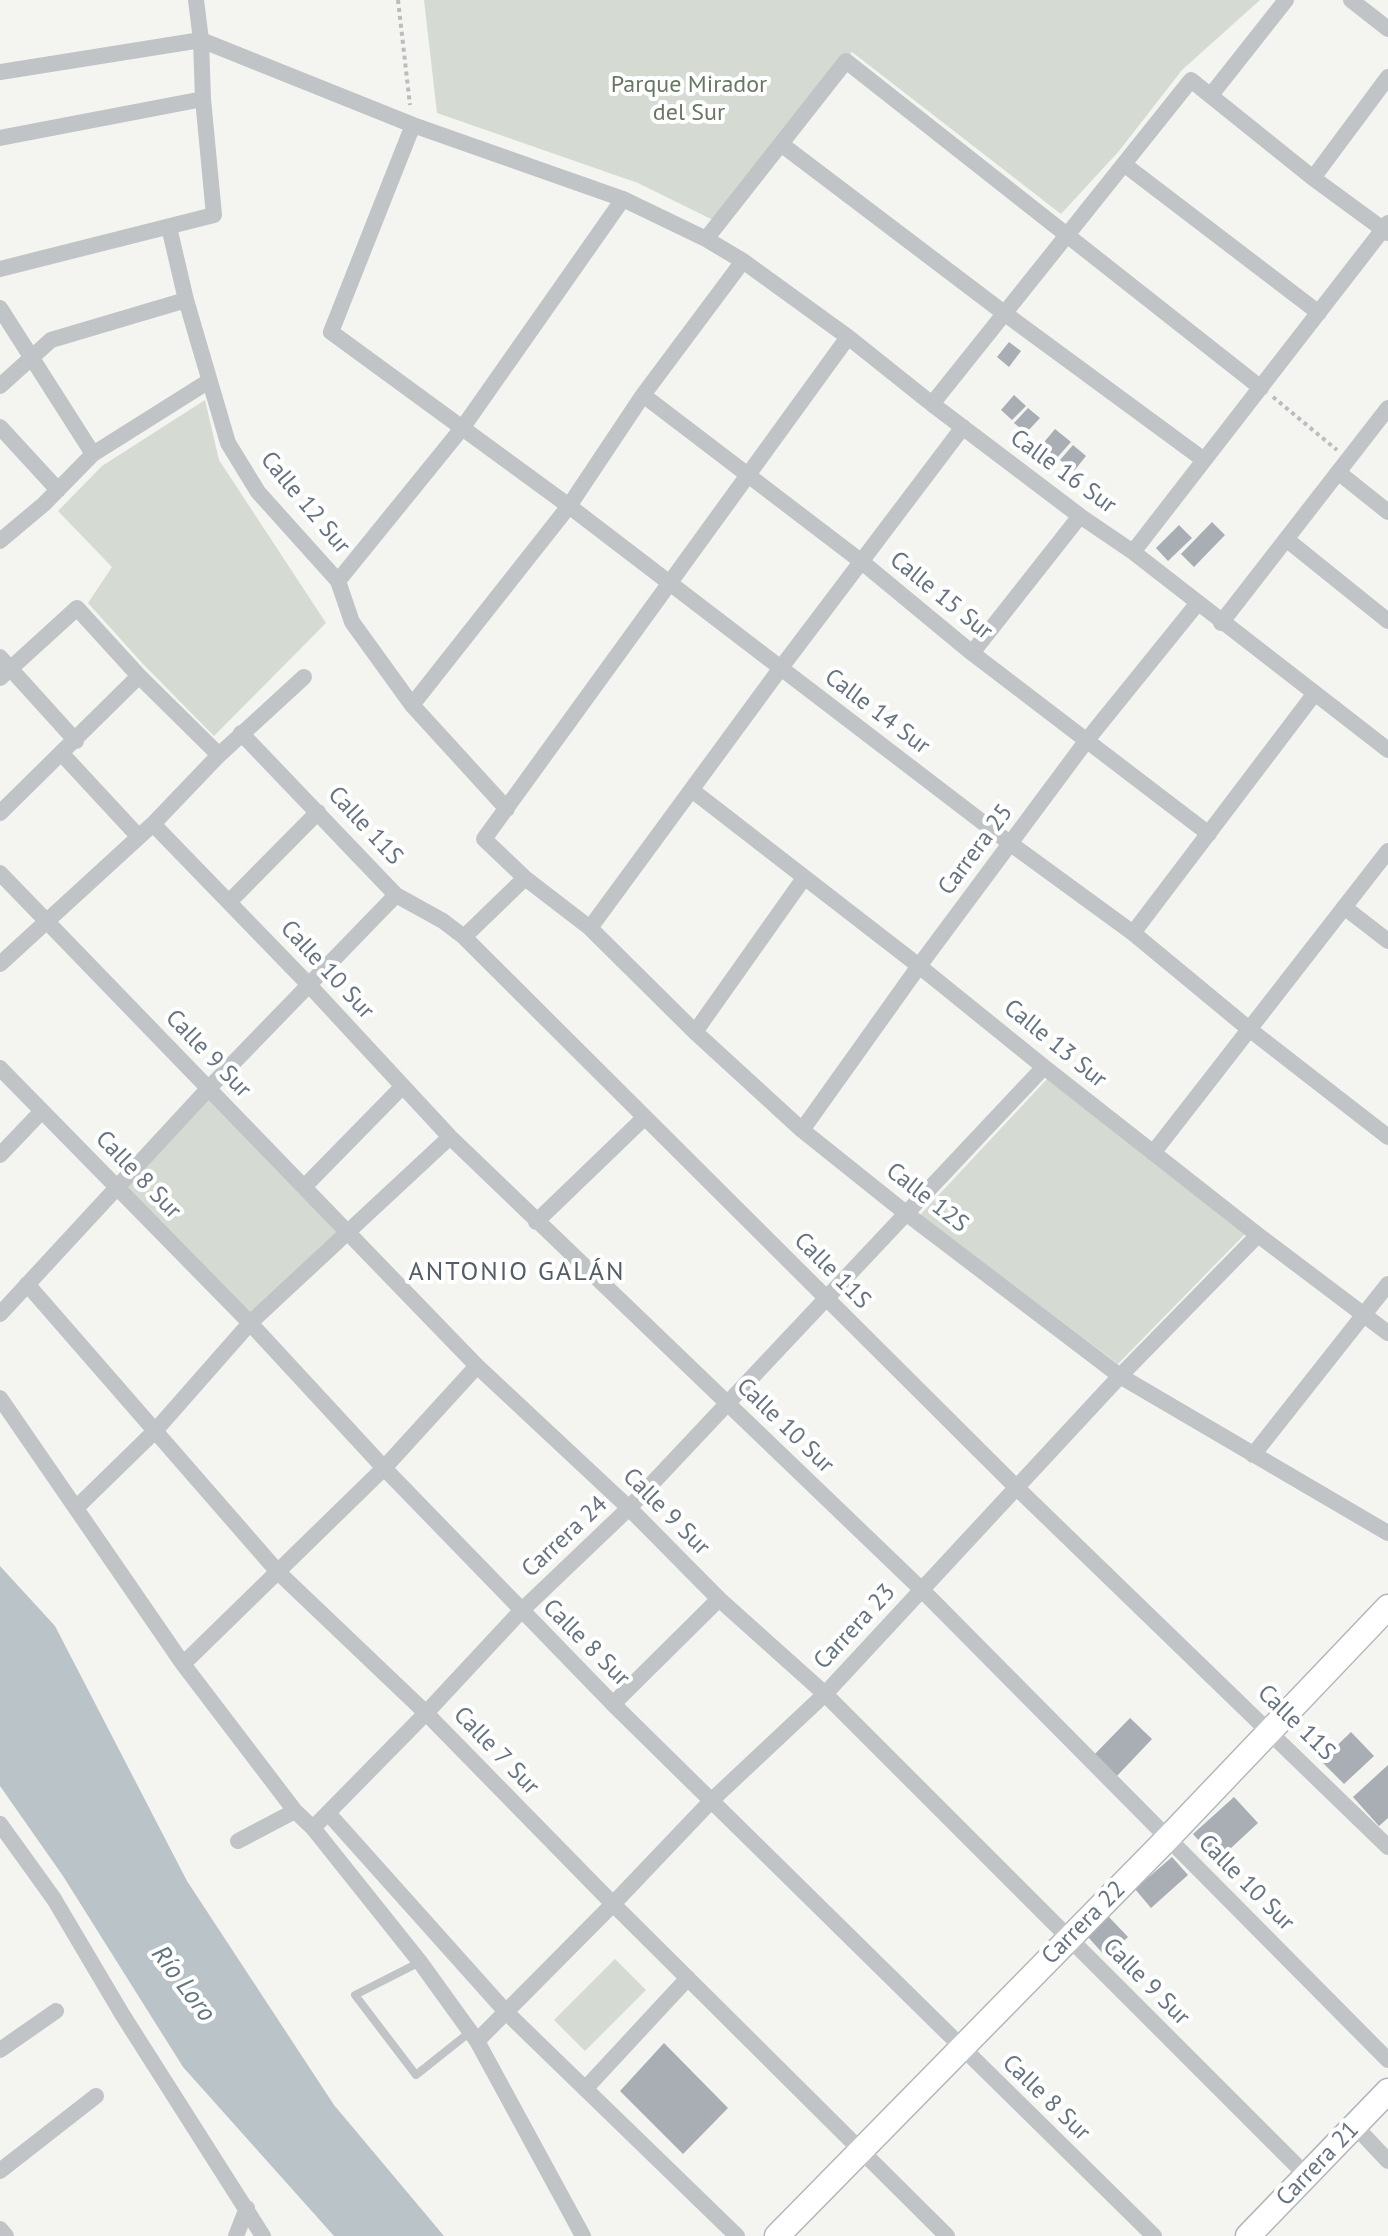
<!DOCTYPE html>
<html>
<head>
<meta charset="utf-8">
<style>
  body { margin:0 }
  canvas { display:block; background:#f4f4f1 }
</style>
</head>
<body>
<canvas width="1388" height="2236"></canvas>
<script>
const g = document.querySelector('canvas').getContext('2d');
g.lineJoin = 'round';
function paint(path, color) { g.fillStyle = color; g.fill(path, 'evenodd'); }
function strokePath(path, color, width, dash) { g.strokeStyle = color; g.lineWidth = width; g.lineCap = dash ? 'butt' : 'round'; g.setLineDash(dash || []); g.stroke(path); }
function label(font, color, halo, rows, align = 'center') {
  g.font = font + ' "PT Sans",sans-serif'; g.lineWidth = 8; g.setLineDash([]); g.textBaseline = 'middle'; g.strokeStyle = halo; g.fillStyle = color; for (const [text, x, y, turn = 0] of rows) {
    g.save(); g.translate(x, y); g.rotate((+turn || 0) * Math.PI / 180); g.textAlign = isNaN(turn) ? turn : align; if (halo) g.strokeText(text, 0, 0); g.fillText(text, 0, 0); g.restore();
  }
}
paint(new Path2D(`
  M424,0H1260L1182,70L1119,151L1061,214L852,52L717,222L638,183L437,113Z
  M205,400L219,460L326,623L214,736L143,664L88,603L112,567L58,511L102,466Z
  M1047,1079L1245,1234L1118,1364L920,1215Z
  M208,1089L348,1232L250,1323L118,1188Z
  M615,1959L646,1990L585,2051L554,2020Z`), '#d5dbd2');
paint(new Path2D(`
  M0,1566L55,1626L187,1881L334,2105L444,2236H334L183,2067L63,1876L0,1786Z`), '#bac3c8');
paint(new Path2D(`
  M1009,342L1021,351L1009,367L997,357Z
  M1014,395L1026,406L1012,420L1001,410Z
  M1028,408L1040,418L1026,433L1014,423Z
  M1055,429L1071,442L1055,460L1040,447Z
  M1073,445L1086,456L1074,471L1060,460Z
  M1212,522L1225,535L1194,567L1181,554Z
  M1179,525L1192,538L1168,561L1156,548Z
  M1130,1718L1152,1739L1116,1777L1094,1755Z
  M1351,1732L1374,1756L1344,1784L1321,1761Z
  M1388,1765V1818L1379,1826L1353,1797Z
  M1234,1797L1258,1823L1217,1861L1193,1834Z
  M1172,1857L1188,1875L1151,1908L1135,1889Z
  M1109,1917L1128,1937L1106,1957L1088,1937Z
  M664,2043L728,2108L683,2154L620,2091Z`), '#a8aeb4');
const secondary = new Path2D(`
  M777,2236L1168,1838L1388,1607
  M1248,2236L1388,2091`);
strokePath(secondary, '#b3b7bb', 27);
strokePath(new Path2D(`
  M398,0L410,105
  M1273,397L1337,450`), '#babcbe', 4, [4, 4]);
strokePath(new Path2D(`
  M420,1962L355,1995L416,2075L470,2032`), '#c0c4c7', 8);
strokePath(new Path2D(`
  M1351,0L1388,29
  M201,40L413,125L623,199L706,239L743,261L848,337L932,404L1080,516L1133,552L1388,750
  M0,72L201,40
  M1211,95L1286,0
  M413,125L331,332L569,506L1011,844L1133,933L1249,1029L1388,1137
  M0,138L203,99
  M781,144L1004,313L1204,460
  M1125,165L1319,313
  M1313,178L1388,77
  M169,227L186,300L228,443L258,492L338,581L352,622L412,705L507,809
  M706,239L846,61L1261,388
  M0,269L214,215L203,99L201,40L196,0
  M0,308L93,454
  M848,337L484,839L525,878L590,928L695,1032L802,1130L907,1214L1120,1376L1388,1533
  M0,386L51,340L186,300
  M643,395L862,562L972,653L1209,834
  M932,404L1191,80L1313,178L1388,233
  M0,427L58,490
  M1338,472L1388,512
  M1286,539L1388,621
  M0,541L44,504L93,454L209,381
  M1133,552L1388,223
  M338,581L463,427L623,199
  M1221,623L1388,408
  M972,653L1080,516
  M0,657L76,741
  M0,678L77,608L139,676L219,755
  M412,705L569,506L643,395L743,261
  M241,733L396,895L443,921L464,937L1017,1488L1388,1847
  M62,754L139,837
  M693,791L919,966L1044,1067L1258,1235L1388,1333
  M0,813L139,676
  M153,824L310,986L450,1137L922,1590L1388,2060
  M0,873L477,1366L629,1508L719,1599L825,1694L1307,2176
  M229,902L318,812
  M1344,907L1388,941
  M590,928L780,669L963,427
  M1133,933L1315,693
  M464,937L525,878
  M0,964L153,824L219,755L304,677
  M695,1032L804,878
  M0,1068L250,1323L384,1468L613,1704L1154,2236
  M802,1130L919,966L1087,740L1197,604
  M1153,1153L1388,851
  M0,1155L42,1111
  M304,1187L402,1087
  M536,1222L645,1117
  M27,1284L278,1572L426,1713L613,1904L947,2236
  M0,1314L208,1089L396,895
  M0,1398L183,1664L295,1811L313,1828L420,1962L477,2041L583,2236
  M1253,1455L1388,1284
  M76,1508L155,1431L250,1323L450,1137
  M183,1664L384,1468L477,1366
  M613,1704L719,1599
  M328,1813L507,2013L737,2236
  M0,1824L54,1899L122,2014L263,2236
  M313,1828L426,1713L521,1611L629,1508L1044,1067
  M238,1841L295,1811
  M477,2041L613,1904L712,1800L825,1694L1120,1376L1258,1235
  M0,2050L56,2011
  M585,2089L688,1978
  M1355,2126L1388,2161
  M0,2171L96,2096
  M0,2229L6,2236
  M236,2236L247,2208`), '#c0c4c7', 16);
strokePath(secondary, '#fff', 24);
label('24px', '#677764', '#fff', [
  ["Parque Mirador",689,85],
  ["del Sur",689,113]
]);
label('24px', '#667380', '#fff', [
  ["Calle 16 Sur",1063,472,36],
  ["Calle 12 Sur",305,503,50],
  ["Calle 15 Sur",941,596,39],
  ["Calle 14 Sur",877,712,37],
  ["Calle 11S",365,826,47],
  ["Carrera 25",976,850,-53],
  ["Calle 10 Sur",327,970,47],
  ["Calle 13 Sur",1055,1044,39],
  ["Calle 9 Sur",208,1054,46],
  ["Calle 8 Sur",138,1175,46],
  ["Calle 12S",927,1198,38],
  ["Calle 11S",832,1271,45],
  ["Calle 10 Sur",785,1426,44],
  ["Calle 9 Sur",666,1512,45],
  ["Carrera 24",565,1537,-43],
  ["Carrera 23",855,1627,-47],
  ["Calle 8 Sur",586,1643,45],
  ["Calle 11S",1296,1723,44],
  ["Calle 7 Sur",496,1751,46],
  ["Calle 10 Sur",1246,1883,45],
  ["Carrera 22",1084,1923,-45],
  ["Calle 9 Sur",1146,1982,45],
  ["Calle 8 Sur",1046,2098,44],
  ["Carrera 21",1318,2164,-46]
]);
g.letterSpacing = '2px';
label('26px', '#535d65', '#fff', [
  ["ANTONIO GALÁN",517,1273]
]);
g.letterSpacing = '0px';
label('italic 26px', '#61757d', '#fff', [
  ["Río Loro",183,1984,53]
]);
</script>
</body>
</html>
